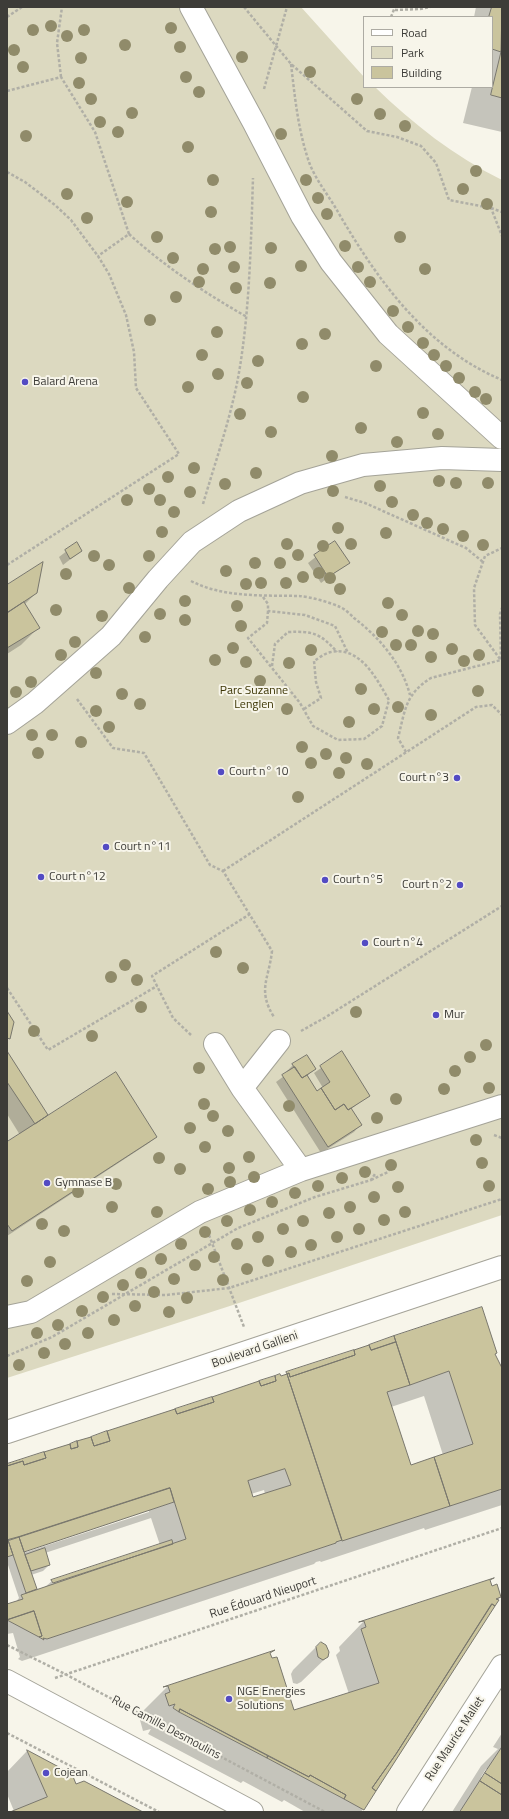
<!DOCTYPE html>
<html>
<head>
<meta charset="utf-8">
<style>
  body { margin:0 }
  #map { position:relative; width:509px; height:1819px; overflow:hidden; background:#f7f5ea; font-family:"Titillium Web",sans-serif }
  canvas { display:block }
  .frame { position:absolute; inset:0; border:8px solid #3d3c38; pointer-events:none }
  .legend { position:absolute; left:363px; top:16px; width:130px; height:72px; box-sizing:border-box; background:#f7f5ea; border:1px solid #adaba3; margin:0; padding:5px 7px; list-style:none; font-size:12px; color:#3d3c38 }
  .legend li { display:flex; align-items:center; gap:8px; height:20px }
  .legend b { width:20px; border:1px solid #adaba3 }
</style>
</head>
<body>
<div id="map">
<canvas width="509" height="1819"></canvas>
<div class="frame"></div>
<ul class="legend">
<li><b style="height:5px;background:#fff"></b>Road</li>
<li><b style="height:11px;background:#dcd9c0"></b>Park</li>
<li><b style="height:11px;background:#cac49d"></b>Building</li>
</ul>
</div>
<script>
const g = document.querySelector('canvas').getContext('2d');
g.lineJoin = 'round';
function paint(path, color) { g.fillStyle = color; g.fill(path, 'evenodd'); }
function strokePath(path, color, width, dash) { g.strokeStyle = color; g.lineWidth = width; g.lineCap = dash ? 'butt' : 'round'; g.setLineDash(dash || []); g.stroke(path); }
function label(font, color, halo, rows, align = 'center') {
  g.font = font + ' "Titillium Web",sans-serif'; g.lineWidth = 4; g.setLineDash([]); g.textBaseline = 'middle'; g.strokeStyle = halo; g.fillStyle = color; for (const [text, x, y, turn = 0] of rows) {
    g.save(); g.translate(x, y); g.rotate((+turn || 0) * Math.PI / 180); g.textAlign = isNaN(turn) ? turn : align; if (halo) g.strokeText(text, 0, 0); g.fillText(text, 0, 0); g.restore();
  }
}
paint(new Path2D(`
  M7,7H301L364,77V87H375C413,124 454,156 502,180V1215L236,1304L7,1378Z`), '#dcd9c0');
paint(new Path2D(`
  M476,7H502V132L463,123L472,87H492V17H474Z
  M335,542L348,563L321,583L308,563Z
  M76,544L81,551L63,565L59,557Z
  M7,586L36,593L24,605L38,628L21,645L7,654Z
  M7,1053L47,1115L44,1118L156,1137L149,1143L7,1236V1143L20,1135L7,1114Z
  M342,1053L369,1095L350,1110L360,1125L354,1132L321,1153L276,1082L288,1073L287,1071L293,1065L315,1069L307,1076L317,1092L323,1088L314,1073Z
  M496,1353L494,1355L502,1372V1505L425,1530L424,1528L321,1562L320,1561L316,1562L314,1564L25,1660L22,1661L18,1659L20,1657L13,1633L7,1634V1600L8,1605L15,1603L19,1598L7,1562V1467L275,1377ZM424,1396L443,1455L410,1466L391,1407ZM264,1490L265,1494L253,1498L251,1494ZM149,1510V1512L20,1554L19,1552ZM151,1518L160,1545L52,1581L45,1587L33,1592L36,1589L31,1575L43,1571L49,1565L45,1553Z
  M491,1587L500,1597L361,1812H305L284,1800L282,1802L243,1781L241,1783L148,1734L151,1729L143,1731L140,1720L144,1716L142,1712L168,1686L269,1653L294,1711L349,1694L336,1655L340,1651L339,1647L364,1621Z
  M319,1644L327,1657L301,1682L297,1684L293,1683L291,1674L293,1670Z
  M502,1733V1812H452L481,1766L498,1749L493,1747ZM486,1769H489L483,1778L481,1777Z
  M27,1751L71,1775L75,1785L141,1812H12L14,1811L7,1794V1772Z`), '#0003');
const building = new Path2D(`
  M492,7H502L501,52L492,49V17H489Z
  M502,48V98L491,95Z
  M335,541L350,563L328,577L314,555Z
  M77,542L82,551L70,559L65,550Z
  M43,562L37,593L7,613V585Z
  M24,602L40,628L7,648V613Z
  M7,1011L14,1022L10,1039L7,1038Z
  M7,1051L48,1115L35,1124L7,1082Z
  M342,1051L370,1096L348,1110L344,1104L335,1110L321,1088L330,1082L320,1066Z
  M307,1055L316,1069L302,1078L292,1064Z
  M295,1067L302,1078L307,1075L317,1091L321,1088L335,1110L344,1104L348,1110L351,1108L362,1125L328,1147L282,1075Z
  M116,1072L157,1137L12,1231L7,1224V1142Z
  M482,1307L497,1353L495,1354L502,1368V1489L450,1506L434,1457L473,1444L449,1371L410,1385L394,1336Z
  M394,1336L396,1342L371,1350L369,1345Z
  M396,1342L410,1385L387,1392L411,1465L434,1457L450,1506L342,1541L287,1374L289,1373L290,1377L355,1355L354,1350L369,1345L371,1350Z
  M354,1350L355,1355L290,1377L289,1373L287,1374L286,1372Z
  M280,1374L281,1376L287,1374L342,1540L336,1542V1543L47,1639L43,1638L44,1640L39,1637L42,1636L34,1611L7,1620V1604L23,1599L21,1595L186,1539L170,1488L7,1541V1466L23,1461L24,1465L46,1458L44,1452L70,1444L71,1449L78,1447L77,1441L91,1437L94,1446L110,1441L107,1431L175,1409L177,1414L214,1402L212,1397L259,1381L261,1386L276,1381L275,1376ZM285,1469L291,1485L253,1497L248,1481Z
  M275,1376L276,1381L261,1386L259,1381Z
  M212,1397L214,1402L177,1414L175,1409Z
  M107,1431L110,1441L94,1446L91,1437Z
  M77,1441L78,1447L71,1449L70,1444Z
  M44,1452L46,1458L24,1465L23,1461L7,1466V1470V1464Z
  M170,1488L174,1502L24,1552L19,1537Z
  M19,1537L37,1589L26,1593L8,1540Z
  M8,1540L13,1555L7,1557V1541Z
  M172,1540L173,1544L53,1583L51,1580Z
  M45,1548L50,1565L31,1571L25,1555Z
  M494,1578L490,1580L492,1586L497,1584L501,1597L496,1599L499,1600L495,1606L492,1604L396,1754L372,1788L376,1791L364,1810L344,1799L346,1795L310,1775L309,1777L180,1709L179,1712L173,1708L175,1704L169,1706L165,1694L170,1692L168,1686L163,1687L275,1650L270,1653L272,1658L277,1657L294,1710L379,1683L361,1629L366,1627L364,1621L359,1622Z
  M492,1604L495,1606L376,1791L372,1788L396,1754Z
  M34,1611L42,1636L39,1637L7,1620Z
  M321,1642L326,1645L329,1652L328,1657L323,1660L318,1657L316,1647Z
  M180,1709L268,1756L267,1758L179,1712Z
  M502,1747V1784L485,1773Z
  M27,1750L72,1774L76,1784L84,1781L143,1812H10L47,1797Z
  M268,1756L309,1777L310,1775L346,1795L344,1799L267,1758Z
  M485,1773L502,1784V1795L480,1781Z
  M480,1781L502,1795V1812H460Z`);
paint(building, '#cac49d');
strokePath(building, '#79776d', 1);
const minor = new Path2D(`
  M191,7L254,123L302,216L331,262L388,334L502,438
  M7,723L35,703L111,636L158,579L192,542L239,511L300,483L363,465L442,458L502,460
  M279,1041L242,1088L301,1170
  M215,1044L242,1088
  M7,1317L31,1312L200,1212L301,1170L502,1106
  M7,1681L252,1812
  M408,1812L502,1666`);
const major = new Path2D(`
  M7,1432L502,1267`);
strokePath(minor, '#a4a398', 24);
strokePath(major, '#a4a398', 24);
strokePath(new Path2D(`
  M244,7L291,64L367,131L397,137L421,146L436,163L449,200L491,208L502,236
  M395,10L420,9L430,7
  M7,17L22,7
  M391,17L395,7
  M291,64C295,98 298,130 309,162C315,179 329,196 338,212C378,281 426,348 502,380
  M61,77L57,43L62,7
  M264,89L287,7
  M7,91L61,77L95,132L129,234L98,256
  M7,172L25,182L55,205L71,220L98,256L109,274L126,315L134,352L136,388L179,454L7,565
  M491,208L502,212
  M129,234C164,266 205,293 247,317
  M345,497L365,503L466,548L483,562
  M203,504C217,456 234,409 241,360C250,300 251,239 253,178
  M191,581C224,598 263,595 299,596C311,597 329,602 340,607C345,609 350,614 354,618C380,638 402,664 410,695
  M263,597L268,604V611L305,615L335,626L348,653
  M268,611L267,623L248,638L300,703L313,726L338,740L364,739L382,726L389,700C377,680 361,646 331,652C325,653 319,658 314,661L316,682L321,698L304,709
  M500,659L475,625L474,588L485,556L502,548
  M272,666L275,644L288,632C313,631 320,633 337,652
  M77,699L113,748L144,753L210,865L223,871L272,951C269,979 257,990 274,1017
  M406,752L398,738C405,711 405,694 431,678L501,660L500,614L502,608
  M223,871L476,707L492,705L502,715
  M7,988L48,1050L157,986
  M301,1031L326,1017L502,906
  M191,1035L173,1018L152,976L250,914
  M494,1135L502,1138
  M371,1180L388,1172L390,1168
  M209,1235L244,1327
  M112,1294L166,1295L229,1288L502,1199
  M7,1356L52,1337L238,1228L315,1197L371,1180L375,1174
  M7,1645L65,1674L325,1812
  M55,1678L502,1528
  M7,1733L159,1812`), '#b0afa6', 2.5, [3, 2]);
strokePath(minor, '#fff', 22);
strokePath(major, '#fff', 22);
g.fillStyle = '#908b6a';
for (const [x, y] of [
  [51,26],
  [171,28],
  [33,30],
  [84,30],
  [67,36],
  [125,45],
  [180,47],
  [14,50],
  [242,57],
  [81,58],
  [23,67],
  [310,72],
  [186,77],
  [79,83],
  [199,92],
  [91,99],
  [357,99],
  [132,113],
  [380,114],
  [100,122],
  [405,126],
  [118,132],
  [281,134],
  [26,136],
  [188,147],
  [476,171],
  [213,180],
  [306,180],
  [463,189],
  [67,194],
  [318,198],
  [127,202],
  [487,204],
  [211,212],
  [327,214],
  [87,218],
  [157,237],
  [400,237],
  [345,246],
  [230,247],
  [271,248],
  [215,249],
  [173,258],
  [301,266],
  [234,267],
  [358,267],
  [203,269],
  [425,269],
  [199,282],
  [370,282],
  [270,283],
  [236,288],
  [176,297],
  [393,311],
  [150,320],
  [408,327],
  [217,332],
  [325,334],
  [423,343],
  [302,344],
  [202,355],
  [434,355],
  [258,361],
  [376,366],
  [446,366],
  [218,374],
  [459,378],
  [247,383],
  [188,387],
  [475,392],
  [303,397],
  [486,399],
  [423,413],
  [240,414],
  [361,428],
  [271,432],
  [438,434],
  [397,442],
  [332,456],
  [194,468],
  [256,473],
  [168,477],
  [439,481],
  [456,483],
  [488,483],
  [225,484],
  [380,486],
  [149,489],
  [333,491],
  [190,492],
  [127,500],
  [160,500],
  [392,502],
  [174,512],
  [413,515],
  [427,523],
  [338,528],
  [443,529],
  [162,532],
  [386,533],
  [463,536],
  [287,544],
  [351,544],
  [483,545],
  [323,546],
  [298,555],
  [94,556],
  [149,556],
  [255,563],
  [280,563],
  [109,565],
  [226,571],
  [319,573],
  [66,574],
  [303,577],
  [330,578],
  [261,583],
  [286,583],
  [246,584],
  [129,588],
  [340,589],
  [185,601],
  [388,603],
  [237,606],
  [56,610],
  [160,614],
  [402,615],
  [102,616],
  [185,620],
  [241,626],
  [418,631],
  [382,632],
  [433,634],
  [145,637],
  [75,642],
  [396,645],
  [411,645],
  [233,648],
  [452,649],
  [311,650],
  [61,655],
  [479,655],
  [431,657],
  [215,660],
  [464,661],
  [246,662],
  [289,663],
  [96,673],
  [260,681],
  [31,682],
  [361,689],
  [478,691],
  [16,692],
  [122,694],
  [140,704],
  [398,707],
  [287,709],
  [374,709],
  [96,711],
  [431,715],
  [349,722],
  [109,727],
  [32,735],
  [52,735],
  [81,742],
  [302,747],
  [38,753],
  [326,754],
  [346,758],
  [311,763],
  [367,764],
  [339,773],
  [298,797],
  [216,952],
  [125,965],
  [243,968],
  [111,977],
  [137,980],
  [141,1007],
  [356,1012],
  [34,1031],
  [92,1036],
  [486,1045],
  [470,1057],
  [199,1068],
  [455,1071],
  [489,1088],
  [444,1089],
  [396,1099],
  [204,1104],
  [289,1106],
  [213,1116],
  [377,1118],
  [190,1128],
  [228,1131],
  [476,1140],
  [205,1147],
  [249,1157],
  [159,1158],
  [482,1163],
  [391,1165],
  [229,1168],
  [180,1169],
  [365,1172],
  [254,1177],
  [342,1178],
  [230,1182],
  [116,1184],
  [318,1186],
  [489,1186],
  [398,1187],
  [208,1189],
  [78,1192],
  [295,1193],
  [374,1197],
  [272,1202],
  [112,1207],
  [350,1207],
  [250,1210],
  [157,1212],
  [405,1212],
  [329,1213],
  [384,1220],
  [227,1221],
  [303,1221],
  [42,1224],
  [283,1229],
  [359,1229],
  [64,1231],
  [205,1232],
  [258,1237],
  [337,1237],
  [181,1244],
  [237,1244],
  [311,1245],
  [291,1252],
  [214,1257],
  [161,1259],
  [268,1261],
  [50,1262],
  [195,1265],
  [247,1269],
  [141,1273],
  [174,1279],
  [223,1280],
  [27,1281],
  [123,1285],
  [154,1292],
  [103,1297],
  [187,1298],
  [135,1306],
  [82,1311],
  [169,1312],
  [114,1320],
  [58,1325],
  [37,1333],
  [88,1333],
  [65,1344],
  [44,1353],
  [19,1365]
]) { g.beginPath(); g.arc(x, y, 6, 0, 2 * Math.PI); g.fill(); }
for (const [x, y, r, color] of [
  [25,382,4,"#534bc3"],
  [221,772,4,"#534bc3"],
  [457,778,4,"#534bc3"],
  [106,847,4,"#534bc3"],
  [41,877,4,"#534bc3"],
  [325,880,4,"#534bc3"],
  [460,885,4,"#534bc3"],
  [365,943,4,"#534bc3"],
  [436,1015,4,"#534bc3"],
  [47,1183,4,"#534bc3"],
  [229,1699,4,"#534bc3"],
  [46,1773,4,"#534bc3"]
]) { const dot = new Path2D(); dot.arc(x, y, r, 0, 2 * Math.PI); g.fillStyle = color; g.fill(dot); strokePath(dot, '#f7f5ea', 1.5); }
label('12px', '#3d3c38', '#f7f5ea', [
  ["Balard Arena",33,382],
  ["Court n° 10",229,772],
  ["Court n°3",449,778,"right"],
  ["Court n°11",114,847],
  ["Court n°12",49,877],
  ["Court n°5",333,880],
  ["Court n°2",452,885,"right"],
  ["Court n°4",373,943],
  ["Mur",444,1015],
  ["Gymnase B",55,1183],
  ["NGE Energies",237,1692],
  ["Solutions",237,1706],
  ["Cojean",54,1773]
], 'left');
label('12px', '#3b3402', '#f7f5ea', [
  ["Parc Suzanne",254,691],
  ["Lenglen",254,705]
]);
label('12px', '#3d3c38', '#f7f5ea', [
  ["Boulevard Gallieni",255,1350,-19],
  ["Rue Édouard Nieuport",263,1598,-18],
  ["Rue Camille Desmoulins",166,1728,28],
  ["Rue Maurice Mallet",455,1739,-57]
]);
</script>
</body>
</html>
